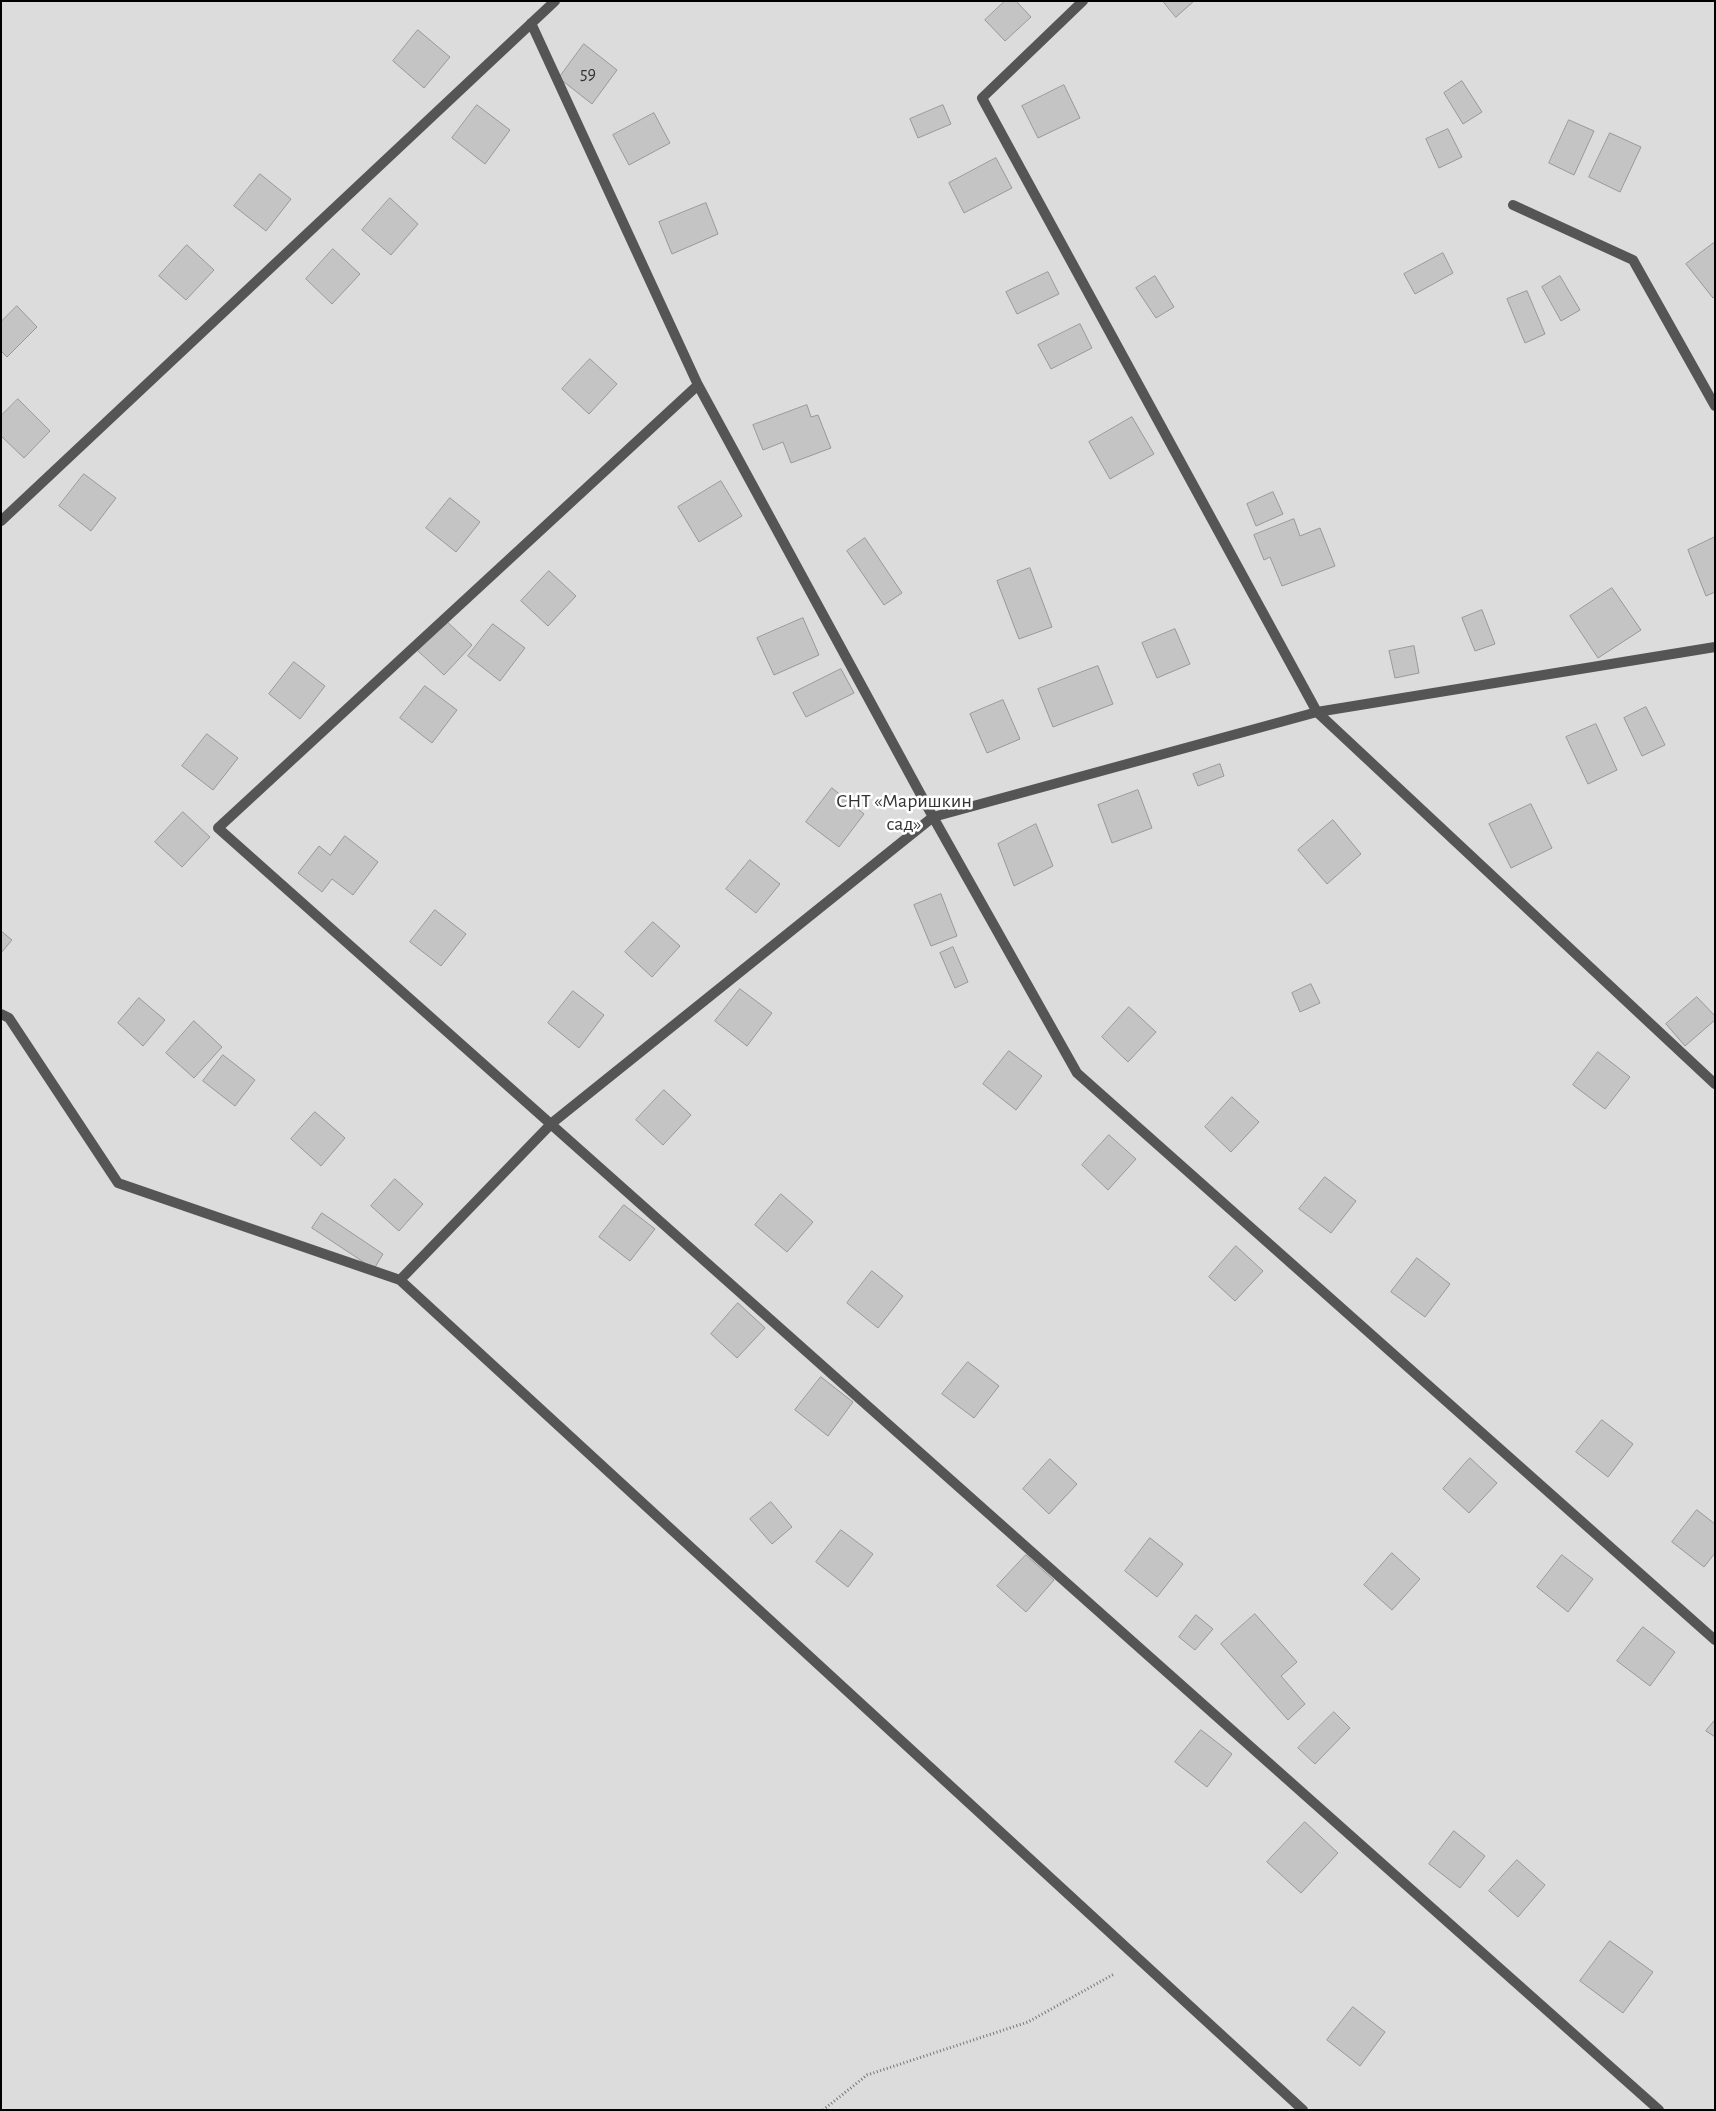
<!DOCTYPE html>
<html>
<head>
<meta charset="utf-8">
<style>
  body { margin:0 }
  #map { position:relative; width:1716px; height:2111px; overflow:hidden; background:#fff; font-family:"Alegreya Sans",sans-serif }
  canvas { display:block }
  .frame { position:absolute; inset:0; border:2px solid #000; pointer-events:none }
</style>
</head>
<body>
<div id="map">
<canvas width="1716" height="2111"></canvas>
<div class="frame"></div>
</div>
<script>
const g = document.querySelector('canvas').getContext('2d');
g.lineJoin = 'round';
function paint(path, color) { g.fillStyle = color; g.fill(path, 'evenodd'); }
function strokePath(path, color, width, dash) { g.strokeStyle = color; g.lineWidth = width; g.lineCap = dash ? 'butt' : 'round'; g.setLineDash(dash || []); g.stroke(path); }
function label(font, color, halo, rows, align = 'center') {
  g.font = font + ' "Alegreya Sans",sans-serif'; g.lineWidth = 5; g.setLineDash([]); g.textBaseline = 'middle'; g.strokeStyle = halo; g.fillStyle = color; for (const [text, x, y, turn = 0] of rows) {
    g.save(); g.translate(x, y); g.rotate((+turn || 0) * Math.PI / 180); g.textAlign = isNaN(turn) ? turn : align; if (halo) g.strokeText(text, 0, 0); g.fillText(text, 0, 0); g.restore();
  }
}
paint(new Path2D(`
  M1,1H1715V2110H1Z`), '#dcdcdc');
const building = new Path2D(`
  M1005,1H1016L1031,17L1005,41L985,20Z
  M1163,1H1194L1176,17Z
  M418,30L450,57L424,88L393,61Z
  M584,44L617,70L592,104L559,78Z
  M1462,81L1482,112L1463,124L1444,93Z
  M1064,85L1080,118L1038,138L1022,106Z
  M477,105L510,130L485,164L452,138Z
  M943,105L951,124L918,138L910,119Z
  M654,113L670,143L629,165L613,135Z
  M1569,120L1594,131L1574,175L1549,163Z
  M1448,129L1462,157L1439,168L1426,139Z
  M1610,133L1641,147L1620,192L1589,177Z
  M996,158L1012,188L964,213L949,183Z
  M260,174L291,199L266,231L234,206Z
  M390,198L418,224L391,255L362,230Z
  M706,203L718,234L672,254L659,222Z
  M1715,242V296L1713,298L1686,264Z
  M187,245L214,270L186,300L159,276Z
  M333,249L360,274L332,304L306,279Z
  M1443,253L1453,273L1415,294L1404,274Z
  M1048,272L1059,294L1017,314L1006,292Z
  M1155,276L1174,307L1156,318L1136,288Z
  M1560,276L1580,310L1561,321L1542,287Z
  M1527,291L1545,334L1525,343L1507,299Z
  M17,306L37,327L7,357L1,351V322Z
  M1080,324L1092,348L1051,369L1038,345Z
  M590,359L617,384L589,414L562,389Z
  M18,399L50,431L24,458L1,436V416Z
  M807,405L811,417L818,415L831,448L791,463L783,442L763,450L753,425Z
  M1132,417L1154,454L1110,479L1089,442Z
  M84,474L116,498L91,531L59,506Z
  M721,481L742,516L699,542L678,507Z
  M1273,492L1283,514L1256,526L1247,504Z
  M450,498L480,522L456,552L426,528Z
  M1294,519L1300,536L1320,528L1335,566L1282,586L1270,557L1264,560L1254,535Z
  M1715,537V592L1706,596L1688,550Z
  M865,538L902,593L884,605L847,551Z
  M1030,568L1052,627L1019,639L997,581Z
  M549,571L576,596L548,626L521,601Z
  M1612,588L1641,630L1598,658L1570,616Z
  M1482,610L1495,644L1475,651L1462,618Z
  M803,618L819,655L774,675L757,638Z
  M445,620L472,645L444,675L418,651Z
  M493,624L525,648L500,681L468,656Z
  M1175,629L1190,664L1157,678L1142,643Z
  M1414,646L1419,673L1395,678L1389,651Z
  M294,662L325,686L300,719L269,694Z
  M1098,666L1113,704L1053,727L1038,689Z
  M841,669L854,693L806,717L793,693Z
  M425,686L457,710L432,743L400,718Z
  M1003,700L1020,739L987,753L970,714Z
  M1646,707L1665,745L1642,756L1624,718Z
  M1596,724L1617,770L1588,784L1566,737Z
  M207,734L238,758L213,790L182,766Z
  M1220,764L1224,776L1198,786L1193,774Z
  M832,788L864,814L839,847L806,822Z
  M1138,790L1152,828L1112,843L1098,805Z
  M1531,804L1552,848L1511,868L1489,824Z
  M183,812L210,837L182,867L155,842Z
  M1333,820L1361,854L1327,884L1298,850Z
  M1036,824L1053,866L1014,886L998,844Z
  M345,836L378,862L353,895L332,879L322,892L298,873L319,846L330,855Z
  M750,860L780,884L756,913L726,889Z
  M941,894L957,936L931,946L914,905Z
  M435,910L466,934L441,966L410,942Z
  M653,922L680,946L652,977L625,952Z
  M1,931L12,940L1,953Z
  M953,947L968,982L955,988L940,953Z
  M1311,984L1320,1003L1300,1012L1292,993Z
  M740,989L772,1013L747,1046L715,1021Z
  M573,991L604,1015L579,1048L548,1023Z
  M1697,997L1715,1016V1020L1685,1046L1666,1024Z
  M139,998L165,1020L143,1046L118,1023Z
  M1129,1007L1156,1032L1128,1062L1102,1037Z
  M194,1021L222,1047L194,1078L166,1053Z
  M1009,1051L1042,1076L1016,1110L983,1084Z
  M1598,1052L1630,1077L1605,1109L1573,1085Z
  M223,1055L255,1080L235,1106L203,1081Z
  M664,1090L691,1115L663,1145L636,1120Z
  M1232,1097L1259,1122L1231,1152L1205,1127Z
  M315,1112L345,1138L321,1166L291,1139Z
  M1109,1135L1136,1159L1108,1190L1082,1165Z
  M1325,1177L1356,1201L1331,1233L1299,1209Z
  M395,1179L423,1204L399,1231L371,1206Z
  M781,1194L813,1222L787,1252L755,1225Z
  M624,1205L655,1229L630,1261L599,1237Z
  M322,1213L383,1254L374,1269L312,1228Z
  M1236,1246L1263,1271L1235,1301L1209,1277Z
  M1417,1258L1450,1284L1425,1317L1391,1292Z
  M872,1271L903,1296L878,1328L847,1303Z
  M738,1303L765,1328L737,1358L711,1334Z
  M968,1362L999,1386L974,1418L942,1394Z
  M821,1377L853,1402L828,1436L795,1410Z
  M1602,1420L1633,1444L1608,1477L1576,1452Z
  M1470,1458L1497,1483L1469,1513L1443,1489Z
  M1050,1459L1077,1484L1049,1514L1023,1489Z
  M771,1502L792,1527L772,1544L750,1519Z
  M1697,1510L1715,1524V1553L1704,1567L1672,1542Z
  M841,1530L873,1554L848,1587L816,1562Z
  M1150,1538L1183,1564L1157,1597L1125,1571Z
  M1392,1553L1420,1579L1392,1610L1364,1585Z
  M1026,1555L1054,1580L1026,1612L997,1586Z
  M1562,1555L1593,1579L1568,1612L1537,1587Z
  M1255,1614L1297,1662L1281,1676L1305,1704L1288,1720L1221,1644Z
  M1196,1615L1213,1629L1195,1650L1179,1637Z
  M1643,1627L1675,1652L1650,1686L1617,1661Z
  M1334,1712L1350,1728L1315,1764L1298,1748Z
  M1715,1720V1737L1706,1731Z
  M1201,1730L1232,1754L1207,1787L1175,1762Z
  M1305,1822L1338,1853L1301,1893L1267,1862Z
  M1454,1831L1485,1856L1460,1888L1429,1864Z
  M1517,1860L1545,1885L1518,1917L1489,1891Z
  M1610,1941L1653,1972L1623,2013L1580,1981Z
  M1353,2007L1385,2032L1360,2066L1327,2040Z`);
paint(building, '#c4c4c4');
strokePath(building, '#999', 1);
strokePath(new Path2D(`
  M823,2110L867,2075L1028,2022L1114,1974`), '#777', 3, [1, 2.5]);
strokePath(new Path2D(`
  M1083,1L982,98L1317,712L1715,1084
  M531,23L698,385L933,817L1077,1073L1715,1640
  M1513,205L1633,260L1715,406
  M698,385L218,828L1659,2110
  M1,521L555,1
  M1,1014L9,1018L118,1183L400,1280L1303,2110
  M400,1280L552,1123L933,817L1317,712L1715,647`), '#555', 10);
label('18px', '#313131', null, [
  ["59",588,74]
]);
label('20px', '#333', '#fff', [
  ["СНТ «Маришкин",904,801],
  ["сад»",904,824]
]);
</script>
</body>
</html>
